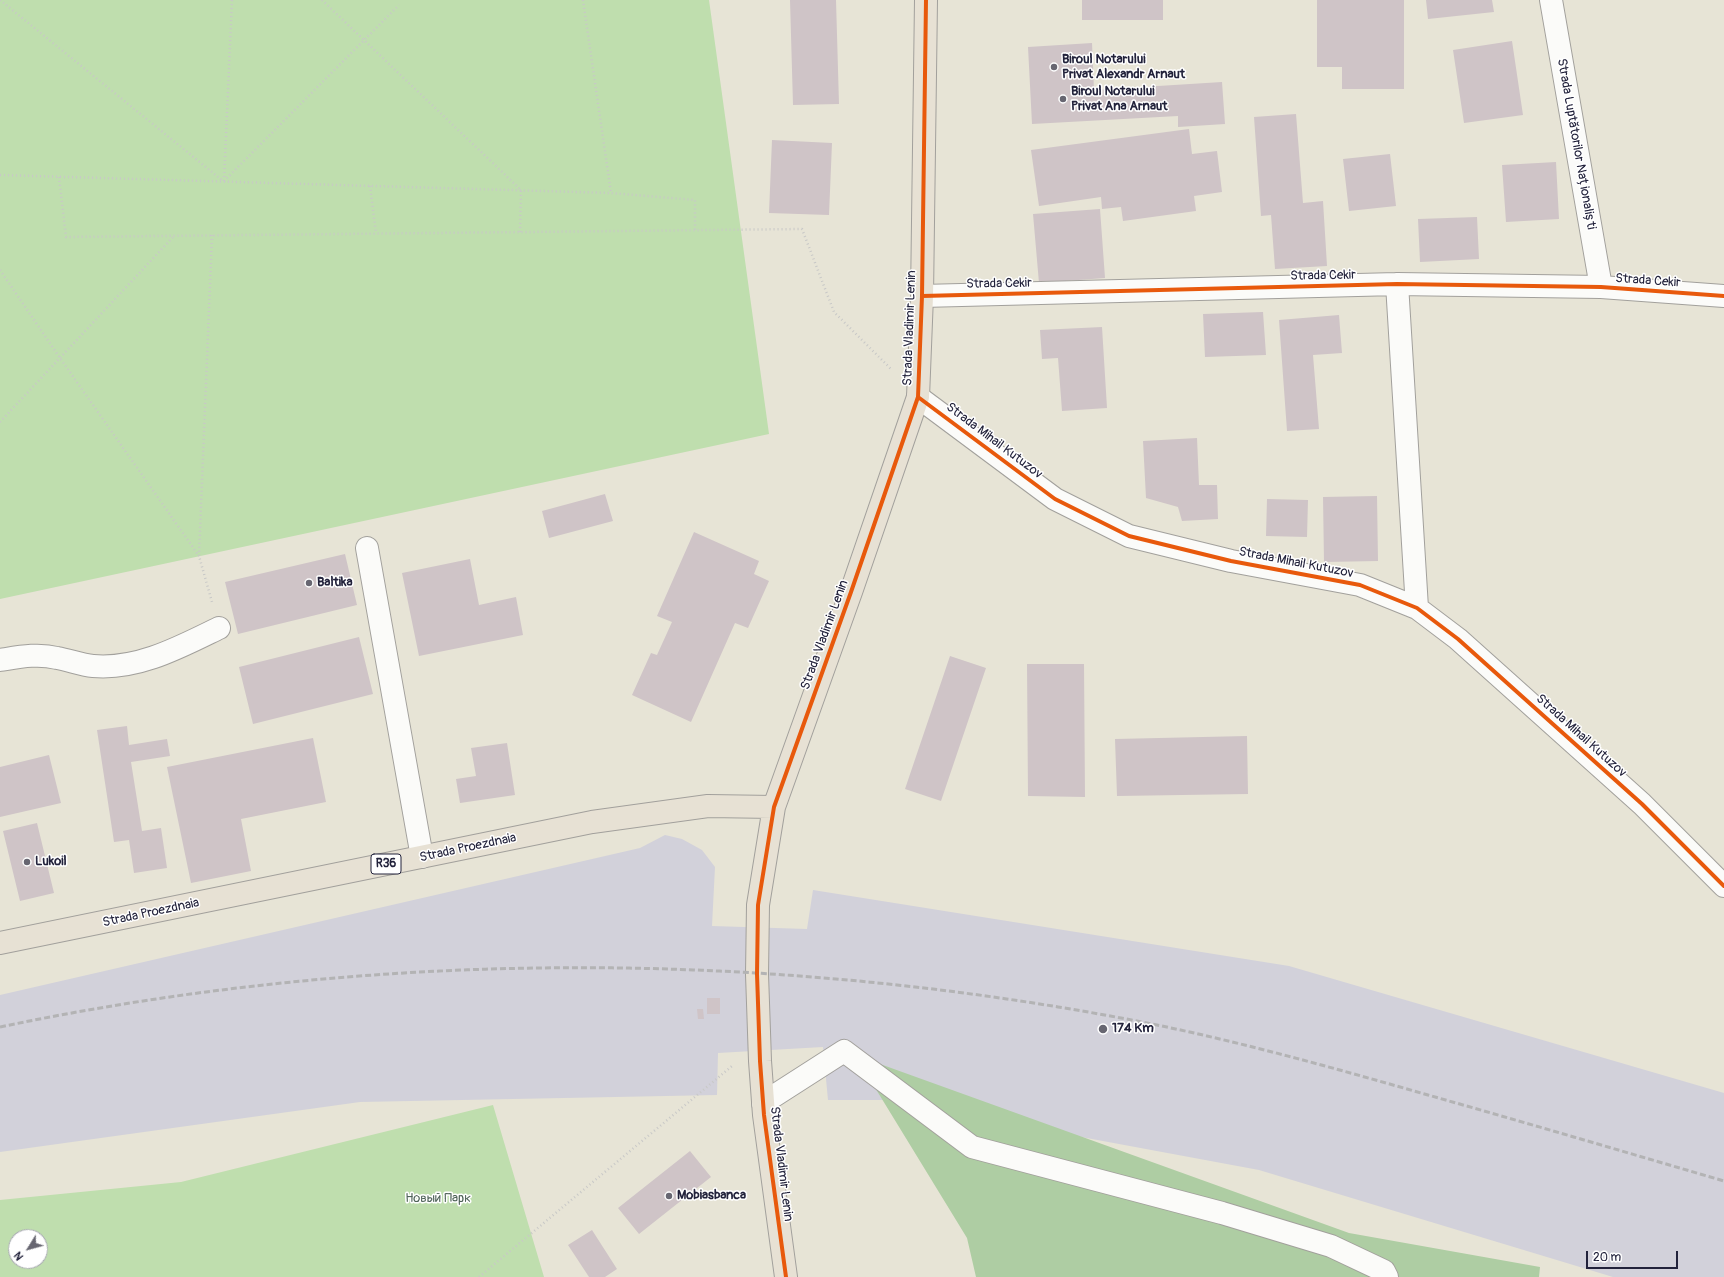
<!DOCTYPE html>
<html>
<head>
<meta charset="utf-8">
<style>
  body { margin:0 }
  #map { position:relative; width:1724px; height:1277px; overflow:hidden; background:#e7e4d6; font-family:Pangolin,sans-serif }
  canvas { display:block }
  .north { position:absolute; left:8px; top:1229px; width:40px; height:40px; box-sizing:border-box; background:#fff; border:1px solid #a7a7b1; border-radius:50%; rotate:233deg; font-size:11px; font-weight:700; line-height:16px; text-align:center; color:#22223b }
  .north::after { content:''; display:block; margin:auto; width:14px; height:18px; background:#676671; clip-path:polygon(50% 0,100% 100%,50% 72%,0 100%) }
  .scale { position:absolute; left:1586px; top:1251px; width:92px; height:18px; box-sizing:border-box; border:2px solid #22223b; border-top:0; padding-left:5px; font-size:12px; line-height:14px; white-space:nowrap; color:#22223b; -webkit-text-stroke:3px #fff; paint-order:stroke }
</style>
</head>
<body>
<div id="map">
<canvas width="1724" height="1277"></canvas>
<div class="north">N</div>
<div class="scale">20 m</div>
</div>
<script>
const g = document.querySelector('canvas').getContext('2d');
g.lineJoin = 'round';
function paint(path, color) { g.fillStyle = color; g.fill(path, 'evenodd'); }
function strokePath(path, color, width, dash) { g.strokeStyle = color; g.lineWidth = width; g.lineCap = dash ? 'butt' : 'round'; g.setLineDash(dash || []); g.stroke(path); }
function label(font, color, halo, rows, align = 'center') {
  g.font = font + ' Pangolin,sans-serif'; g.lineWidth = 3; g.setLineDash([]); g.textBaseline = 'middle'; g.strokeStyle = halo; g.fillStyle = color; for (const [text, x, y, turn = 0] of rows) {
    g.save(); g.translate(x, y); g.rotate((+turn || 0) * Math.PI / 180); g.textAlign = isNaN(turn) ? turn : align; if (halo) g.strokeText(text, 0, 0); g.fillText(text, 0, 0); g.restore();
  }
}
paint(new Path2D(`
  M665,835L682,839L702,850L715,867L712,926L807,929L813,890L1289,966L1724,1093V1277H1613L1259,1170L882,1100H828L823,1047L718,1053L717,1095L360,1102L0,1152V995L640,848Z`), '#d2d1da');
paint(new Path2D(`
  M0,0H709L769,434L0,599Z
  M493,1105L544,1277H0V1200L181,1182ZM16,1237H40V1261H16Z`), '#bfdeae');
paint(new Path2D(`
  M855,1055L1349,1233L1540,1267L1539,1277H976L967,1238Z`), '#aecda3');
paint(new Path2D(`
  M790,0H836L839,104L793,105Z
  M1082,0H1163V20H1082Z
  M1317,0H1404V89H1342V67H1317Z
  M1426,0H1492L1494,12L1428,19Z
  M1512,41L1523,115L1464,123L1453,50Z
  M1092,43L1094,90L1222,82L1225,124L1178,127V116L1032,124L1028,47Z
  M1296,114L1303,203L1323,201L1327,266L1275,269L1271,215L1261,216L1254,117Z
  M1189,129L1192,154L1217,151L1222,192L1194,196L1196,211L1123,221L1121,207L1102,209L1101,197L1039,206L1031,150Z
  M772,140L832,143L829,215L769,213Z
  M1390,154L1396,206L1349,211L1343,159Z
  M1556,162L1559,219L1506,222L1502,165Z
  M1100,209L1105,278L1039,283L1033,214Z
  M1477,217L1479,259L1420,262L1418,219Z
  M1263,312L1266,355L1205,357L1203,314Z
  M1339,315L1342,353L1313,355L1319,429L1287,431L1279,320Z
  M1102,327L1107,408L1062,411L1058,358L1042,359L1040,330Z
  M1197,438L1199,485H1217L1218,519L1182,521L1178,507L1146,498L1143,441Z
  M605,494L613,521L549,538L542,511Z
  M1377,496L1378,561L1324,562L1323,497Z
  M1267,499L1308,500L1307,537L1266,536Z
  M694,532L759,561L754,574L769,581L748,628L735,623L691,722L632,695L651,653L657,655L672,622L657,616Z
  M345,554L357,605L238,634L225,582Z
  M470,559L479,605L516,597L523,635L419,656L402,573Z
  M359,637L373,694L253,724L239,667Z
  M950,656L986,668L941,801L905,789Z
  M1027,664H1084L1085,797L1028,796Z
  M127,726L129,745L167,739L170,756L131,762L142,831L161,828L167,868L134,873L129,840L114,842L97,730Z
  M1247,736L1248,794L1117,796L1115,739Z
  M313,738L326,802L241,819L251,871L191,883L167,767Z
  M507,743L515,795L460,803L456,779L476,776L471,748Z
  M49,755L61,803L0,817V767Z
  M37,823L54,893L20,901L3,831Z
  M707,998H720V1014H707Z
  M697,1009H703L704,1019H698Z
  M690,1151L711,1177L639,1234L618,1208Z
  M592,1230L617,1269L605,1277H589L568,1245Z`), '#cfc4c7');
const minor = new Path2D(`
  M1551,0L1601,287
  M1397,284L1417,608
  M922,296L1397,284L1601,287L1724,296
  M918,397L1055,499L1129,536L1231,561L1360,585L1417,608L1458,639L1642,804L1724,886
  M367,548L422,857
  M0,660C19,657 38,653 57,658C69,660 81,665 93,666C138,670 180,647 219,628
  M763,1103L844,1051L972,1147L1222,1213L1331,1246L1384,1271L1387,1277`);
const major = new Path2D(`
  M0,943L592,822L708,806L774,807
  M786,1277L764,1115L760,1061L757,974L758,905L774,807L851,592L918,397L922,296L926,0`);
strokePath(minor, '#a2a09c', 24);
strokePath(major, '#a2a09c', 24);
strokePath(new Path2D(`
  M0,0L223,181
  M322,0L521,190L520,232
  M583,0L611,193
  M0,175L611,193L695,200V230
  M59,177L66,237L802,229L834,312L891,369
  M224,181L399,5
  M224,181L232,0
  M370,186L376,233
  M212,235L199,556L212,602
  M0,270L60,358L199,556
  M0,422L174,236
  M479,1277L732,1066`), '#c8c8c7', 2.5, [1, 3]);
strokePath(minor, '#fbfbf9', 22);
strokePath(major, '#e7e1d4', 22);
strokePath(new Path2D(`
  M0,1027C367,950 752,949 1121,1018C1224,1037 1327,1066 1428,1095C1527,1123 1625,1152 1724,1181`), '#b3b3b4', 3, [6, 3]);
strokePath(new Path2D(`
  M922,296L1397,284L1601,287L1724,296
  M918,397L1055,499L1129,536L1231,561L1360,585L1417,608L1458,639L1642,804L1724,886
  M786,1277L764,1115L760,1061L757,974L758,905L774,807L851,592L918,397L922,296L926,0`), '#e8590c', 4);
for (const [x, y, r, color] of [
  [1054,67,4,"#676671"],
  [1063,99,4,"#676671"],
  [309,583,4,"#676671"],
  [27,862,4,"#676671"],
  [1103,1029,5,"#676671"],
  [669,1196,4,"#676671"]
]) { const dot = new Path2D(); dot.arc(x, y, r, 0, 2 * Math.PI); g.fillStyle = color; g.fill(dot); strokePath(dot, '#fff', 1.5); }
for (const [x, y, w] of [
  [386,864,30]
]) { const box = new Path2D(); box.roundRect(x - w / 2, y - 10, w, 20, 3); g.fillStyle = '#fff'; g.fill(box); strokePath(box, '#22223b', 1); }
label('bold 12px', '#22223b', null, [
  ["R36",386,864]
]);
label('bold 13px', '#22223b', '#fff', [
  ["Biroul Notarului",1062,60],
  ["Privat Alexandr Arnaut",1062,75],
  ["Biroul Notarului",1071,92],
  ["Privat Ana Arnaut",1071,107],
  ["Baltika",317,583],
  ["Lukoil",35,862],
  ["174 Km",1112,1029],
  ["Mobiasbanca",677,1196]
], 'left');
label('13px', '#22223b', '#fff', [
  ["Strada Luptătorilor Naționaliști",1576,144,80],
  ["Strada Cekir",1323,276,-1],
  ["Strada Cekir",1648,281,4],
  ["Strada Cekir",999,284,-1],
  ["Strada Vladimir Lenin",910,328,-88],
  ["Strada Mihail Kutuzov",994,441,37],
  ["Strada Mihail Kutuzov",1296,563,11],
  ["Strada Vladimir Lenin",825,635,-70],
  ["Strada Mihail Kutuzov",1581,736,42],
  ["Strada Proezdnaia",468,848,-12],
  ["Strada Proezdnaia",151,913,-12],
  ["Strada Vladimir Lenin",781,1164,83]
]);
label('13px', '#4e6258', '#fff', [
  ["Новый Парк",438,1199]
]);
</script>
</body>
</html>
